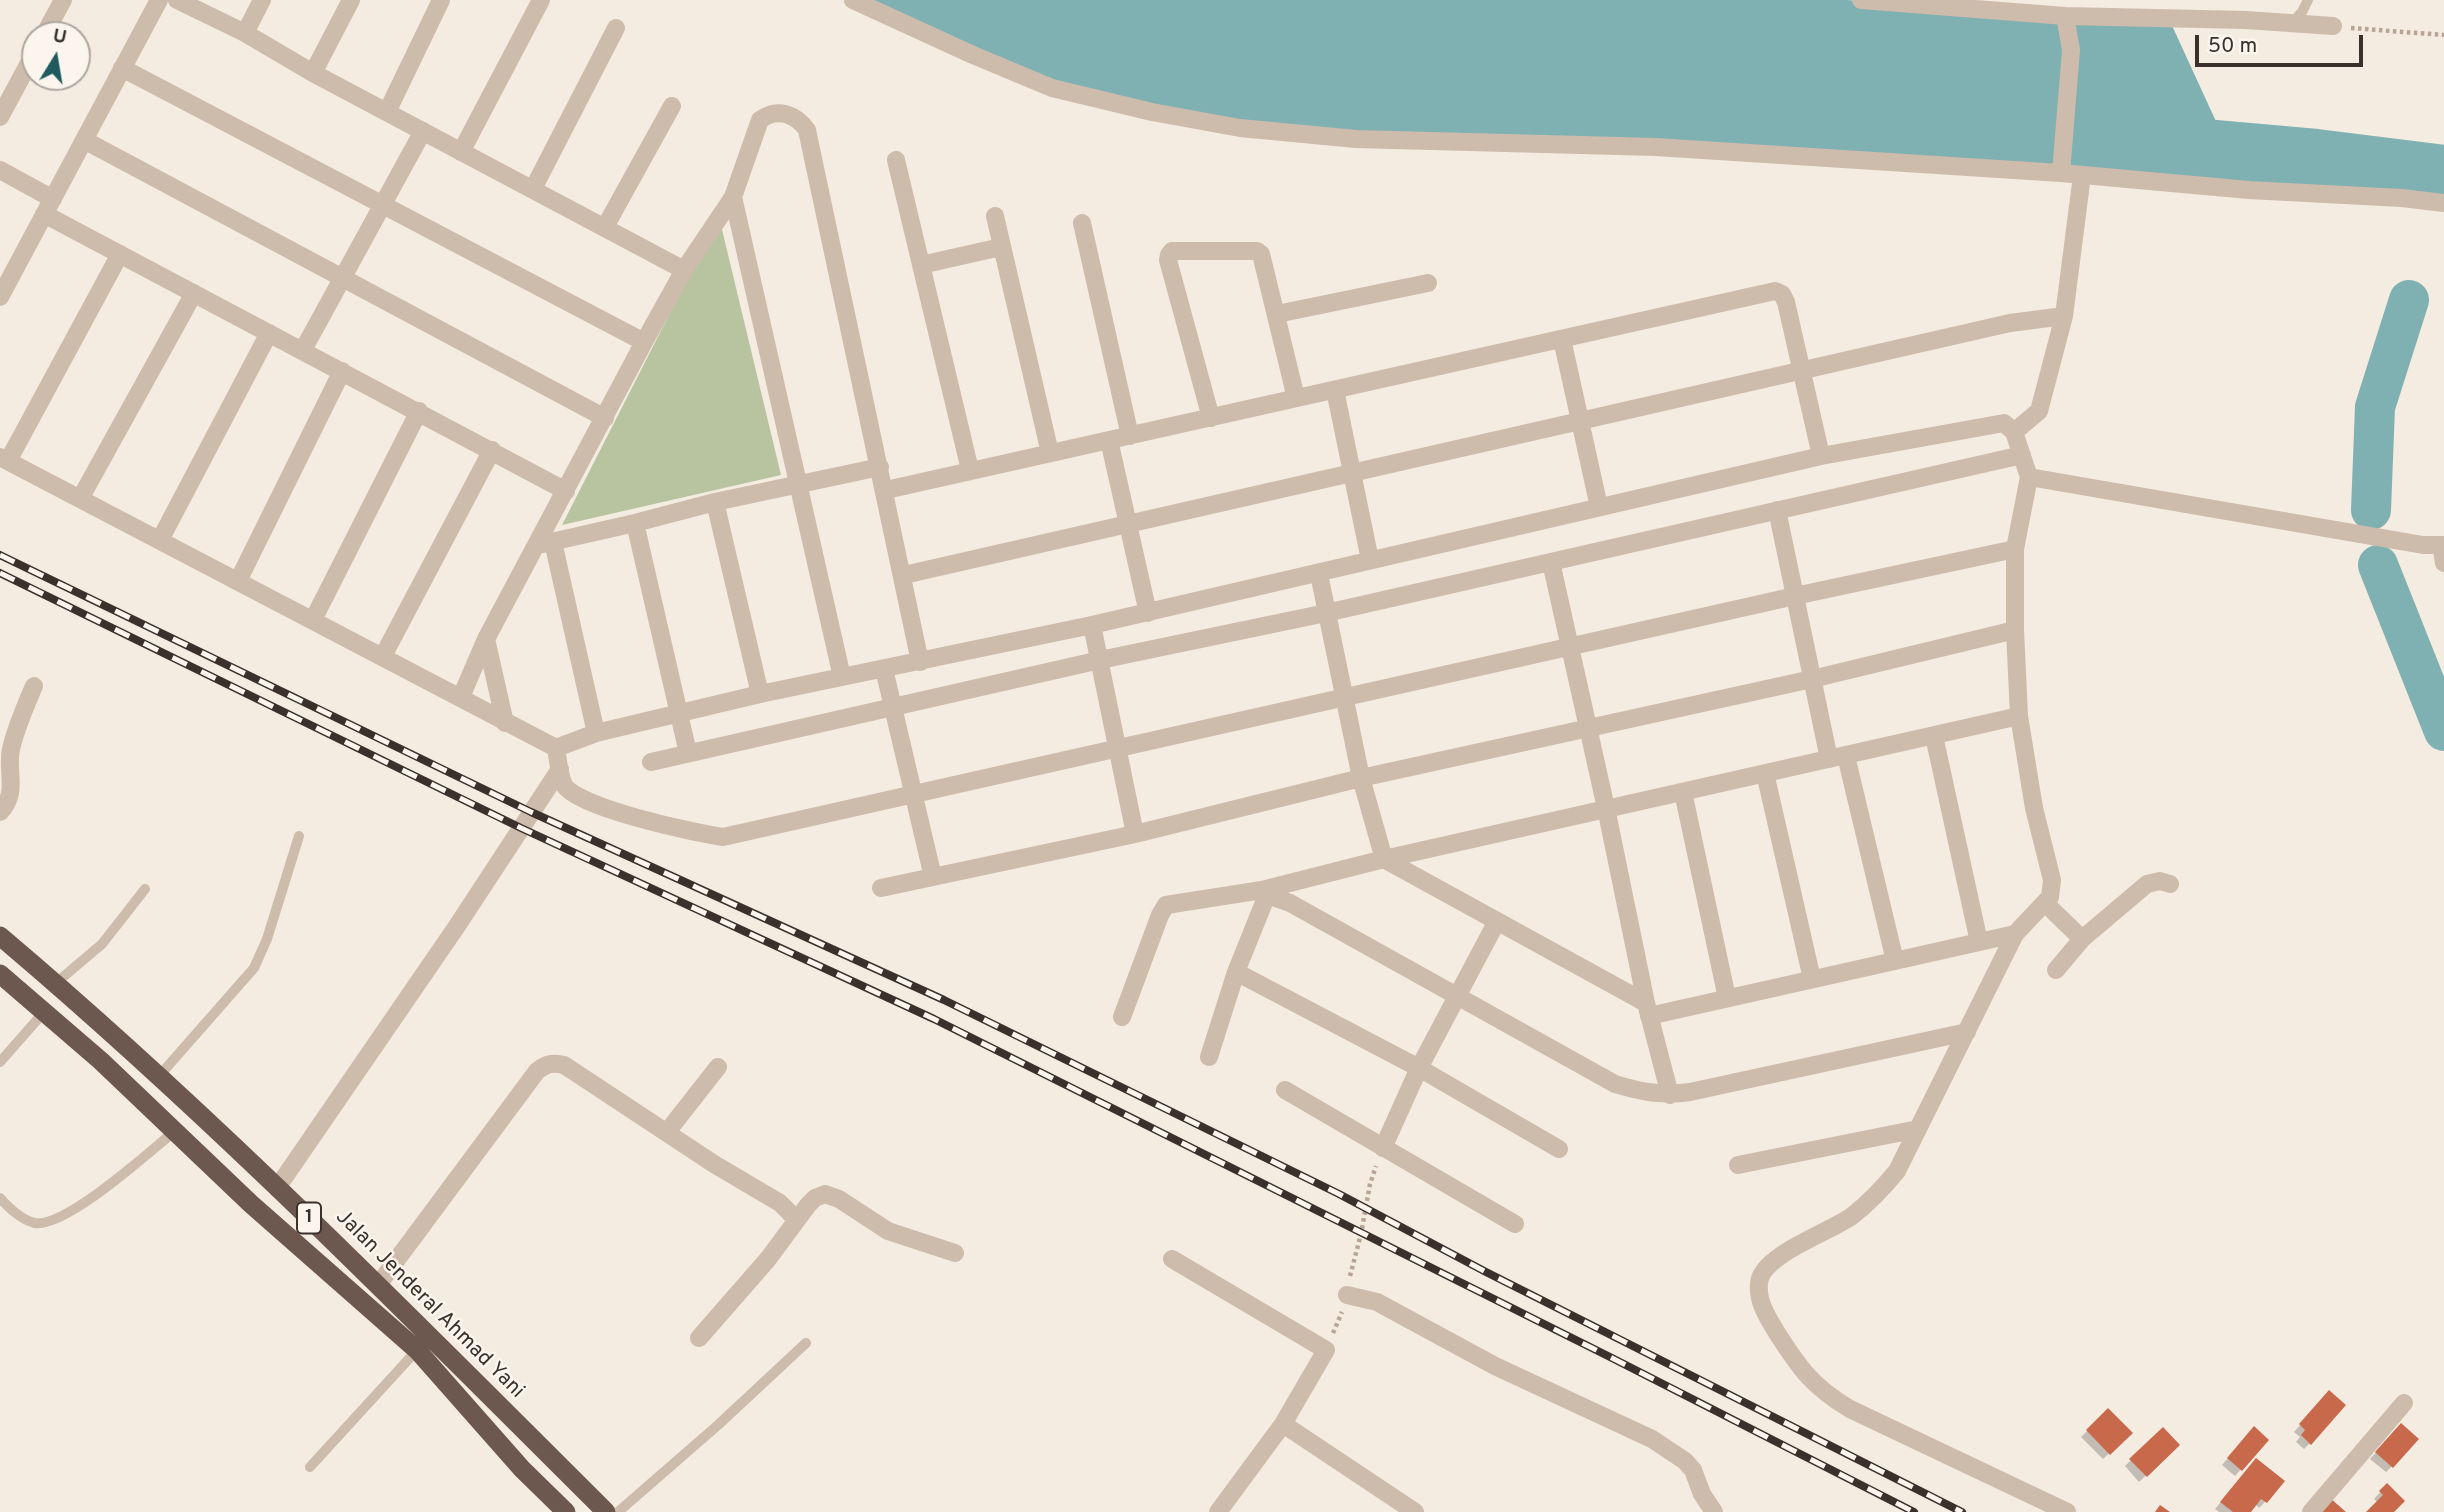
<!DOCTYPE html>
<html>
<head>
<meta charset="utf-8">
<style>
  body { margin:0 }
  #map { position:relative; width:2444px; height:1512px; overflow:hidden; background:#f4ebe1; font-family:Overpass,sans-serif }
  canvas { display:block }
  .north { position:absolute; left:21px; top:21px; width:70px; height:70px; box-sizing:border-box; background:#fbf5ee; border:2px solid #aea6a0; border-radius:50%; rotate:11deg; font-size:19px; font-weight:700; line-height:28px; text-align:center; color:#3b302b }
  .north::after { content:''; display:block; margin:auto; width:24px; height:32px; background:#1f5a5e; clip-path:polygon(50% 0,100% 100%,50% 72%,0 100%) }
  .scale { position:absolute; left:2195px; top:35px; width:168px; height:32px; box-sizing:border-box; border:4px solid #3b302b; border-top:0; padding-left:9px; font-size:21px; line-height:24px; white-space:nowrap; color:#3b302b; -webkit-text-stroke:5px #fbf5ee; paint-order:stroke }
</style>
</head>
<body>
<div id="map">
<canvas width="2444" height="1512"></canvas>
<div class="north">U</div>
<div class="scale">50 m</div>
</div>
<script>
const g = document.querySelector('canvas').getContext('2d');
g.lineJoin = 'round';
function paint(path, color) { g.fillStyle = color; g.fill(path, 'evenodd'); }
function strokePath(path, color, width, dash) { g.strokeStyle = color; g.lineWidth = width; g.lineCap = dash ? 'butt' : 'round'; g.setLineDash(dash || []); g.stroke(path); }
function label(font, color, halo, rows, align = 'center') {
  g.font = font + ' Overpass,sans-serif'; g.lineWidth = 5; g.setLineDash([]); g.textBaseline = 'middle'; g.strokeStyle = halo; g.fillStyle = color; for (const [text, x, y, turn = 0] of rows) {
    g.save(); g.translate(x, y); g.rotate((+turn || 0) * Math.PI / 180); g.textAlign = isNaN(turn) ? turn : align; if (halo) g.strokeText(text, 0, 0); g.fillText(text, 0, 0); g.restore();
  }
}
paint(new Path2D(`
  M719,217L781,475L562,525Z`), '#b8c4a0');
paint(new Path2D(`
  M853,0H1847L2065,16L2169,19L2225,141L2317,149L2444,165V207L2061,173L1240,128L1095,97Z`), '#7fb0b2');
paint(new Path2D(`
  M2323,1399L2310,1443L2304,1449L2296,1442L2300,1437L2294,1432Z
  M2108,1411L2130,1433L2103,1459L2081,1437Z
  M2163,1429L2178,1445L2139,1482L2125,1466Z
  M2395,1432L2392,1466L2386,1472L2370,1459Z
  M2248,1435L2267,1440L2235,1476L2222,1465Z
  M2250,1466L2265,1502L2259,1508L2255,1504L2249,1512H2219L2215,1509Z
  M2387,1485L2392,1512H2369L2378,1503L2374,1499Z`), '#0003');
strokePath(new Path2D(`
  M2170,136L2317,149L2444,165
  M2371,510L2375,407L2409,300
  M2378,565L2444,731`), '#7fb0b2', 40);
paint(new Path2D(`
  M2329,1390L2346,1405L2311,1445L2301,1435L2305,1430L2299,1424Z
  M2108,1408L2133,1433L2110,1455L2086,1430Z
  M2401,1423L2419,1439L2393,1468L2375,1452Z
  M2254,1426L2269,1440L2242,1471L2227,1458Z
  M2163,1427L2180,1445L2147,1477L2129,1459Z
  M2256,1458L2285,1481L2267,1503L2261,1499L2251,1512H2233L2220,1502Z
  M2387,1483L2405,1501L2394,1512H2366L2383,1495L2379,1491Z
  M2329,1497L2346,1512H2316Z
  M2160,1505L2170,1512H2155Z`), '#c8694b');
strokePath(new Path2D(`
  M2351,28L2444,35
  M1350,1276L1361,1234L1370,1184L1376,1166
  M1333,1333L1342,1312`), '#b9a596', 4.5, [3.5, 3.5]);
strokePath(new Path2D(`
  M2290,24L2302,12L2308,0
  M56,983L102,944L145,889
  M0,1062L44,1012
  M160,1075L254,968L267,939L299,836
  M0,1198C9,1208 21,1220 35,1223C66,1228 150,1151 175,1131
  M310,1467L417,1350
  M618,1512L718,1425L806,1343`), '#cdbbac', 10);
strokePath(new Path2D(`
  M177,0L245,33L313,73L684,270
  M853,0L973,55L1052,88L1152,112L1240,128L1356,139L1656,147L2061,173L2249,190L2402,198L2444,203
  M1861,0L2065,16L2246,20L2333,26
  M245,33L262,0
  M44,35L63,0
  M122,68L644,342
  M313,73L351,0
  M387,112L441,0
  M0,117L35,52
  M84,140L605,418
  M461,152L541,0
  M896,160L970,470
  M0,170L53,199
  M2061,173L2071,50L2065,16
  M533,189L616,28
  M733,197L842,677
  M44,214L566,491
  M995,216L1050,453
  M1082,223L1130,436
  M605,227L672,106
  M921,265L1001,247
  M0,297L159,0
  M1277,314L1428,283
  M1562,339L1599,507
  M303,350L423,131
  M1335,390L1370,560
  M1211,418L1168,260L1169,255L1172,251H1257L1261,254L1296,398
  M2014,432L2039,411L2064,316L2082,175
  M1109,440L1148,613
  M0,457L556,748
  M8,461L120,254
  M2029,477L2423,545H2444
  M886,490L1775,291L1782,294L1786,302L1821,456
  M80,499L194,293
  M715,502L760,694
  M1777,510L1829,759
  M635,523L688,753
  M160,540L269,333
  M553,542L596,733
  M538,545L635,523L715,502L880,467
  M2441,545L2444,563
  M2015,549L1795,596L723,837C695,833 578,808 564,785C559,775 558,759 556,748L596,733L760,694L1092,625L1821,456L2004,423L2014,432L2029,477L2015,549V630L2019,716L2034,808L2052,880L2050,897L2015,934L1897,1171C1883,1188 1870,1202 1852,1216C1830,1232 1761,1255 1759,1283C1757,1302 1768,1318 1777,1333C1800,1369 1813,1387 1850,1409L2067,1512
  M1551,562L1606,808L1646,1003L1670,1095
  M1319,574L1361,778L1384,859L1646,1003
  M904,575L2010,323L2064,316
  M238,581L342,371
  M313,620L419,411
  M1092,625L1135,834
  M486,639L505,723
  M383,656L492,450
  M884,669L933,877
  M461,697L486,639L644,342L684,270L733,197L760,120C777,107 796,114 807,130L920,662
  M1934,736L1979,942
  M1846,756L1895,961
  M651,762L1100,660L1326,613L2022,455
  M1765,773L1812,979
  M1683,792L1727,998
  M0,812C19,792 6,772 11,749C16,727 25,707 34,686
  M881,888L1135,834L1361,778L1812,679L2015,630
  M1262,890L1267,895L1290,903L1615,1084C1641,1092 1664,1096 1690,1092L1967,1032
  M2045,903L2082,939L2147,884L2160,881L2170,884
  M2056,970L2082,939
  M1236,972L1419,1068L1559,1149
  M1649,1016L2015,934
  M1122,1017L1160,915L1166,905L1262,890L1384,859L2019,716
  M1209,1057L1236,972L1267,895
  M1285,1090L1515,1224
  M667,1132L718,1067
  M1383,1148L1419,1068L1496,923
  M1738,1165L1918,1129
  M277,1188L457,926L560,769
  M1172,1259L1326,1350L1283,1424L1218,1512
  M378,1285L537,1071C546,1064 552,1062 564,1065L714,1164L780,1203L797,1220
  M1347,1295L1377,1302L1495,1366L1652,1439L1685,1461L1693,1470L1702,1494L1714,1512
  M699,1338L768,1259L808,1205L815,1198L825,1194L839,1199L888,1231L955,1253
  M1283,1424L1415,1512
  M2311,1512L2404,1403`), '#cdbbac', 18);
strokePath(new Path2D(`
  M0,936C213,1116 409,1316 606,1512
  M0,974L101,1061L251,1204L417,1350L522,1469L566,1512`), '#6c584f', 19);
const rail = new Path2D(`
  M0,555L531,812L944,1000L1339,1194L1486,1272L1962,1512
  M0,573L521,828L934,1019L1612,1358L1914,1512`);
strokePath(rail, '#3b302b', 8);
strokePath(rail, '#fbf5ee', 5, [16]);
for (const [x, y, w] of [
  [309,1218,24]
]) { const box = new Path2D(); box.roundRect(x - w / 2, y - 15.5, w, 31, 5); g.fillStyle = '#fbf5ee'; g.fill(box); strokePath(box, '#3b302b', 2); }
label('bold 19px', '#3b302b', null, [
  ["1",309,1218]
]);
label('21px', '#3b302b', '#fbf5ee', [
  ["Jalan Jenderal Ahmad Yani",429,1305,45]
]);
</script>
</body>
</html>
